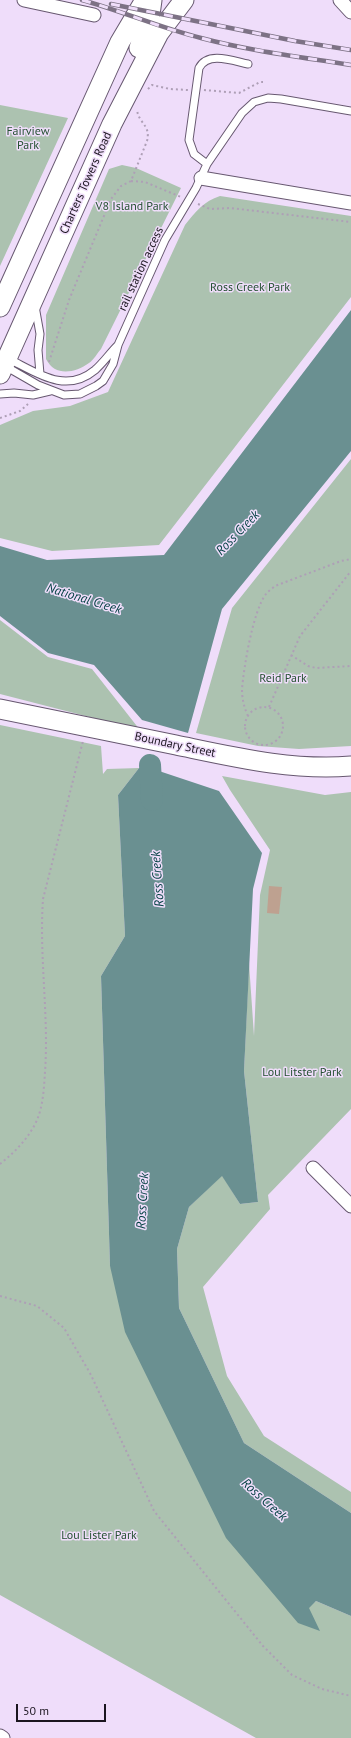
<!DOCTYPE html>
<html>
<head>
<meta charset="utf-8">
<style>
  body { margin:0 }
  #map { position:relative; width:351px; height:1738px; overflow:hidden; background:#efddfa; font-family:"PT Sans",sans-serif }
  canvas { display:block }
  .scale { position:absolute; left:16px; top:1704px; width:90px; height:18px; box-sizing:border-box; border:2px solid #1b151f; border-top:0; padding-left:5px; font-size:12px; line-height:14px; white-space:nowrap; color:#1b151f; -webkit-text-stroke:3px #efddfa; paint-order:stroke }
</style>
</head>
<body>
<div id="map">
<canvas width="351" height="1738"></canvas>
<div class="scale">50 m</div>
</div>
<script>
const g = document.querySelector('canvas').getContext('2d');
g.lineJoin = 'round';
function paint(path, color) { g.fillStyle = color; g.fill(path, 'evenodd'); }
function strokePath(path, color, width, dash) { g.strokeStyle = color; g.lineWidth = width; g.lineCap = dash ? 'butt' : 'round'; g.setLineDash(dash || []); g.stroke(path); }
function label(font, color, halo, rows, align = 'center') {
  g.font = font + ' "PT Sans",sans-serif'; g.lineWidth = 3; g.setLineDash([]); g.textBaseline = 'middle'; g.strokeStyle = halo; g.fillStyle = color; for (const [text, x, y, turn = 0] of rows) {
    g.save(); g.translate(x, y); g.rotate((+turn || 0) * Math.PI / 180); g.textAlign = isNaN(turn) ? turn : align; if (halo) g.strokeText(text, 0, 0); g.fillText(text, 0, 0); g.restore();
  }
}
paint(new Path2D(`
  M0,105L68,118L0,266Z
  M122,165L136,168L181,188L101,349C97,353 94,360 89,363C75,373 55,377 46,359V315L109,169Z
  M220,196L351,216V297L159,545L52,551L0,538V425L33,411L70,406L108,392L185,225C195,212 204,201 220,196Z
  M351,459V746L299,749L258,746L196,733L232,608Z
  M0,620L48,657L92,669L140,730L0,694Z
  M0,725L101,746L103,774L107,769L139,768L118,795L125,936L101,976L110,1266L309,1607L316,1601L351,1616V1738H256L0,1595Z
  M222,776L325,795L351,792V1109L268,1195L270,1209L203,1287L227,1376L264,1436L351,1492V1513L244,1443L179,1308L177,1249L189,1207L222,1175L240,1204L258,1202L244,1071L249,963L254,1036L260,895L270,850L230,790Z`), '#acc2b0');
paint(new Path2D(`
  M351,310V451L222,609L188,733L142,720L94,665L48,653L0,616V546L47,560L164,555Z
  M139,768L159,771L219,791L262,853L253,889L244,1071L258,1202L240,1204L222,1176L189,1207L177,1249L179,1308L244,1443L351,1513V1616L316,1601L309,1608L320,1631L298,1623L226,1538L125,1332L110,1266L101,976L125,936L118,795Z`), '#6a9091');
strokePath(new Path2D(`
  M150,765L152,800`), '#6a9091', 22);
paint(new Path2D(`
  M269,886L282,887L279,914L267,913Z`), '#bea190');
const service = new Path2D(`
  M207,164L194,154L189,140L199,68C208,51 233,61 248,64
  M35,306L40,334L38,350L40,374
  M7,358C36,372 65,395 95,370C103,363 110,353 118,345
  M5,366L38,385L64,395L80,394L96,386L103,381L113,364L118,345L165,240L196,188L207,164L242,113L254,102L268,98L281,99L351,111
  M0,394L14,393L33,395L50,391`);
const minor = new Path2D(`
  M24,0L94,15
  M340,0L351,12
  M201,178L351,203
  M313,1168L351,1206
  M0,1736L3,1738`);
const secondary = new Path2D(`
  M139,48L149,22L152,0
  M0,307L120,42L145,0
  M0,374L112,124L159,33L184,0
  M0,709C59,721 117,733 176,745C234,757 292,771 351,766`);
strokePath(service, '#675870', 9);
strokePath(minor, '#675870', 15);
strokePath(secondary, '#675870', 21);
strokePath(new Path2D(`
  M148,89L152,85L170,89L188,90
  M204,90L239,93L260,82H263
  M131,181L145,182L181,197
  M198,204L210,209L230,208L351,222
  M49,362L69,300L111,199L121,186L131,181L147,141C151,125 139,124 137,110
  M0,418L20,411L28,404
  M291,655L308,666L316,668L351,666
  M245 726a19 19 0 1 1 38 0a19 19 0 1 1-38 0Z
  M269,707L300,636L351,571
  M248,716C244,707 242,699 242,689C244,666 253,611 266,594C268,591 272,589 275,586L341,561L351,559
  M0,1164C15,1152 29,1138 37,1120C43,1106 44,1088 45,1072C49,1015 39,957 43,899L83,741
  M0,1296L37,1306L64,1328L91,1375L154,1511L263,1646L292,1675L322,1689L351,1696`), '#ae9fb6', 2, [2, 3]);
strokePath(service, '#fff', 7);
strokePath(minor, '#fff', 13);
strokePath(secondary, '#fff', 19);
const rail = new Path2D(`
  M82,0C122,11 160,28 201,38C250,51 301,57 351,65
  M111,4L295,41L351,50`);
strokePath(rail, '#7d7285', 4.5);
strokePath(rail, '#efddfa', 3, [9]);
label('12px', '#255132', '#efddfa', [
  ["Fairview",28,132],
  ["Park",28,146],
  ["V8 Island Park",132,207],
  ["Ross Creek Park",250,288],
  ["Reid Park",283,679],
  ["Lou Litster Park",302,1073],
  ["Lou Lister Park",99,1536]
]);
label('12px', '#1b151f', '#efddfa', [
  ["Charters Towers Road",86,183,-66],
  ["rail station access",141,269,-65],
  ["Boundary Street",175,745,12]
]);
label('italic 13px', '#003f41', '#efddfa', [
  ["Ross Creek",238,533,-46],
  ["National Creek",84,599,17],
  ["Ross Creek",158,879,-94],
  ["Ross Creek",143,1201,-87],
  ["Ross Creek",264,1500,42]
]);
</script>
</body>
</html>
